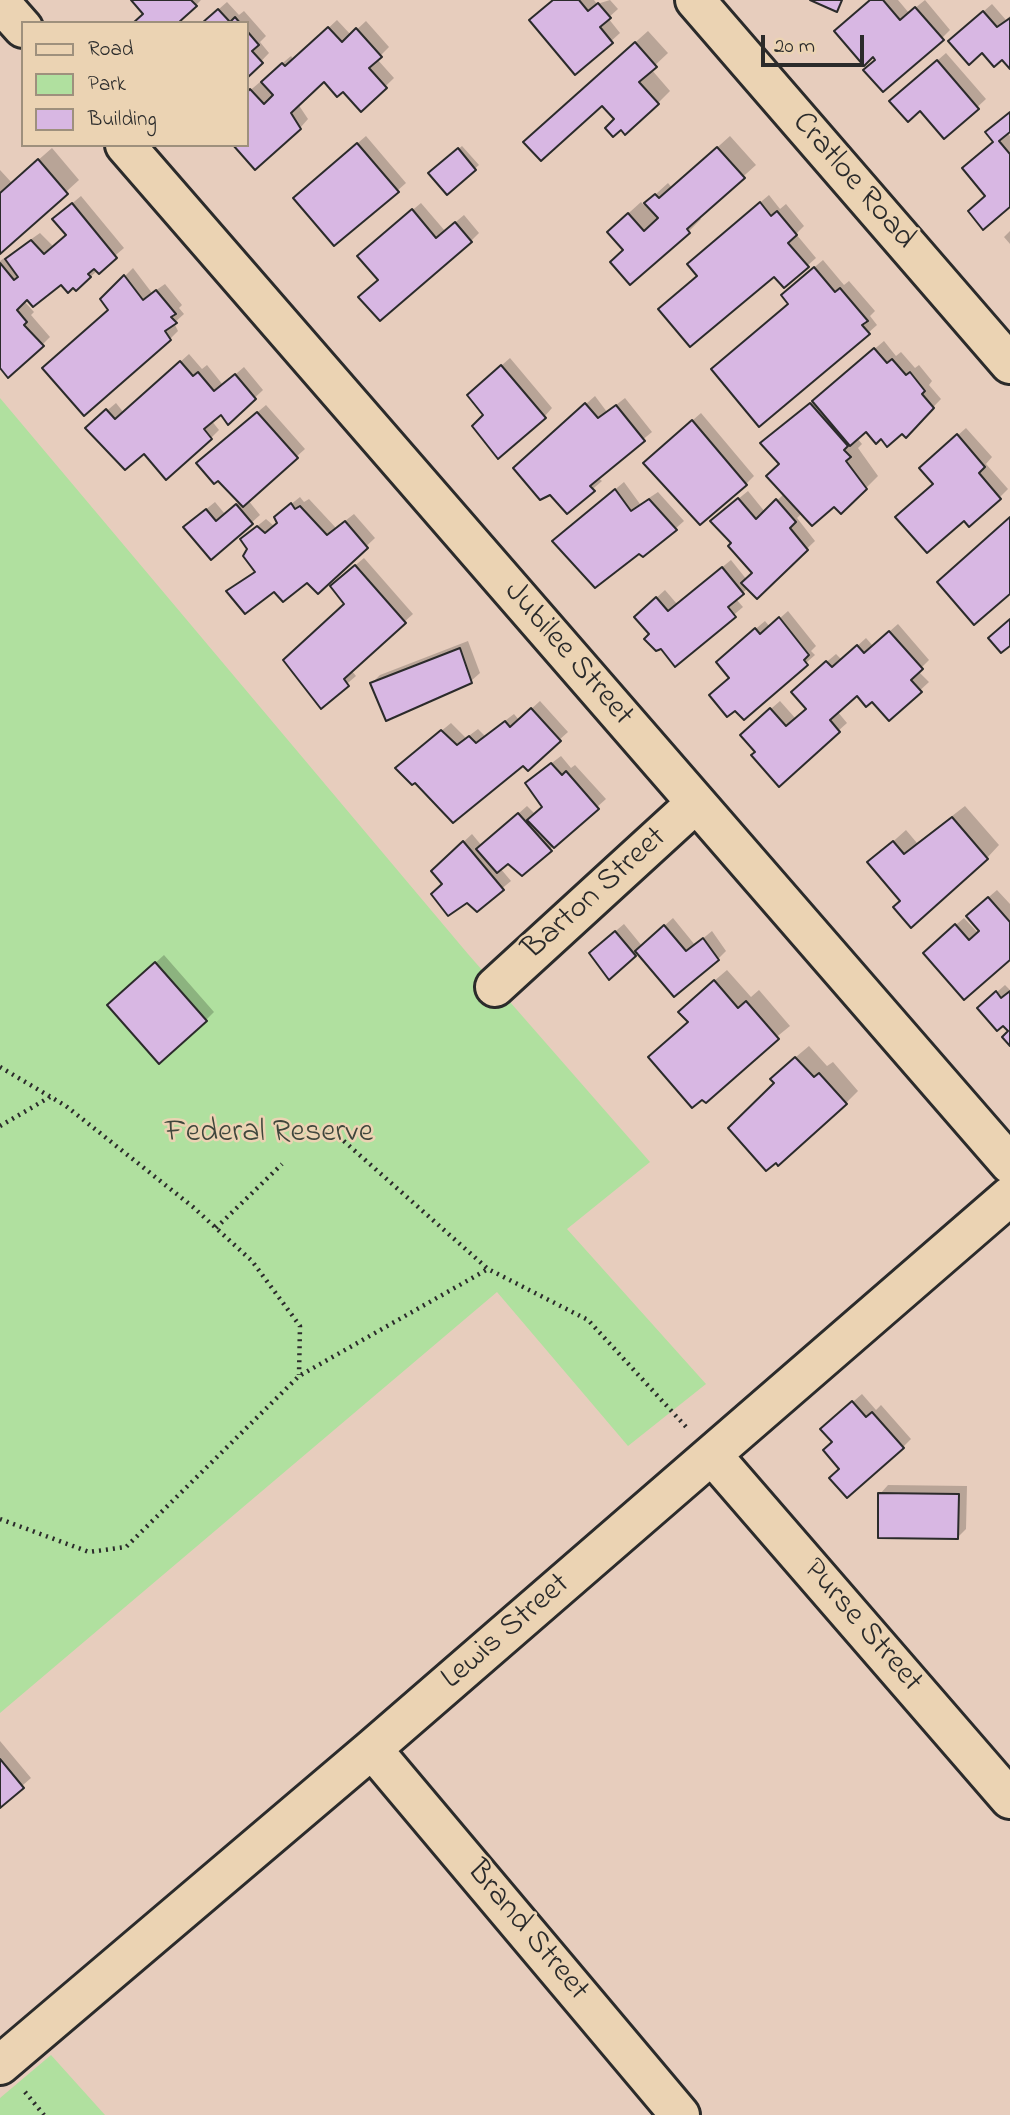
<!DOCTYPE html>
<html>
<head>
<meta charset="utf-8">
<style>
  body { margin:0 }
  #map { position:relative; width:1010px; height:2115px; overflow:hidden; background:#e7cdbd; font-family:"Indie Flower",sans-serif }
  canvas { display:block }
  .legend { position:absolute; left:21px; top:21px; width:228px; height:126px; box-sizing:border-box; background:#ebd3b3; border:2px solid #9e907d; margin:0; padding:9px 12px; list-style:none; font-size:21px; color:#2b2b2b }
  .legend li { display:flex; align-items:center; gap:14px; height:35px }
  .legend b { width:35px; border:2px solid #9e907d }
  .scale { position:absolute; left:761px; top:35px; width:103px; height:32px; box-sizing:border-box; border:4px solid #2b2b2b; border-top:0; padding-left:9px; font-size:21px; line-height:24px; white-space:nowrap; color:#2b2b2b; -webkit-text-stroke:5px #ebd3b3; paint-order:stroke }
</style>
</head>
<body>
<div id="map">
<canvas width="1010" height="2115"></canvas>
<ul class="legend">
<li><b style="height:9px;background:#ebd3b3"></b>Road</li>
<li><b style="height:19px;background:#b0e09f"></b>Park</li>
<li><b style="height:19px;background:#d8b7e3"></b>Building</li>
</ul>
<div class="scale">20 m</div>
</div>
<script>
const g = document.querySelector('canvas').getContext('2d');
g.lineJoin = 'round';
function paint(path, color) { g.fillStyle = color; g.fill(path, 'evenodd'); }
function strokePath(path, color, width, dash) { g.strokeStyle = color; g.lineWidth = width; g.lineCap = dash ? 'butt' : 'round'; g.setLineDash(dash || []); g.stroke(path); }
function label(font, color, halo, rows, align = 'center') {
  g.font = font + ' "Indie Flower",sans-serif'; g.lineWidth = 5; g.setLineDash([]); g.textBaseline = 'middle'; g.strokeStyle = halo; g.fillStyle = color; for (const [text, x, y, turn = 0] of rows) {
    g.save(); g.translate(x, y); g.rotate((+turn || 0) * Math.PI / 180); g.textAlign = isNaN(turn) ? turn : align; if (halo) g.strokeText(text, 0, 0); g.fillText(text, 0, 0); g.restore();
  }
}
paint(new Path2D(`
  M0,398L468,954L650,1162L567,1229L706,1384L628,1446L497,1292L0,1713Z
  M51,2055L105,2115H0V2098Z`), '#b0e09f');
paint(new Path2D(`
  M133,0H201L196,5Z
  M554,0H594L597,4L610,0L618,9L608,18L620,33L576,73Z
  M871,0H898L909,13L925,0L950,30L942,38L877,59Z
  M227,2L239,15L244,11L266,36L260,42L269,53L247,76V23H203Z
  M992,4L1006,20L1010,16V67L1002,58L982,51L959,33Z
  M337,20L351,35L366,21L389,47L377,59L394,78L361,110L343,90L324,80L298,104L308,119L300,128L247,145V93L291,56L294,60Z
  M648,31L668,53L651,69L670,91L658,103L617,119L603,104L537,130Z
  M946,53L986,99L945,137L920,109L900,93Z
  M1010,112V130L1007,132L1010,136V205L995,141Z
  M366,136L406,183L397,191L303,190Z
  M730,136L756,165L698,217L701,219L688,232L625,250L621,220L641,202L644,205L668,183L672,188Z
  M462,146L479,165L447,193L434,170Z
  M52,148L79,180L0,252V170L12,183Z
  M769,195L780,209L786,204L804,226L796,234L816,258L807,266L698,276L697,256Z
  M81,196L124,248L76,289L61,282L27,298L24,301L34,312L31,315L50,337L42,345L0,365V261L40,233L54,247L68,235L63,211Z
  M421,203L445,231L464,215L479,233L471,241L380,279L367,248Z
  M1010,231V244L1004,237Z
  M823,260L844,285L849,281L875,311L870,316L877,325L868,333L790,303L791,287Z
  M133,268L152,293L165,284L182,305L179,308L184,314L174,323L178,331L170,339L110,310L102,299Z
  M884,341L896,356L901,352L915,368L919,365L932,381L929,385L941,399L906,435L902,432L881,437L867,430L857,438L862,444L858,448L878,476L866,488L834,504L802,513L797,518L815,541L757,596L748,588L736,599L743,607L675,665L651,634L644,609L665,590L677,604L731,560L747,580L754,573L733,543L721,513L748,491L765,512L785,493L781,463L763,443Z
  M189,354L202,369L207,365L223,385L244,367L263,390L229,422L221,412L211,420L219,430L211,438L144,451L96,420L116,403L124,413Z
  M510,358L552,408L544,417L485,415L477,387Z
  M595,396L607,412L625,398L652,432L597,477L602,481L567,511L523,460Z
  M266,405L305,449L248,500L260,515L212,558L194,519L215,502L225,514L240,501L207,455Z
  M701,413L754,476L746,484L653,455Z
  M966,428L992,457L986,464L1008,489L1000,497L935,483L930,460Z
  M624,482L640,504L658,492L684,521L675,529L563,533Z
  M300,497L304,502L309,499L336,528L354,514L375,538L318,592L307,580L274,590L229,591L256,570L249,549L251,531L266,519L274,526L285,509Z
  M364,558L413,614L351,670L356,676L321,706L346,603L340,578Z
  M788,611L816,646L811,651L815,655L744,717L735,709L726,654L765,621L770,627Z
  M898,624L929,660L918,671L929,682L889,719L872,700L857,693L837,711L847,723L779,784L757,752L750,727L780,701L796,719L808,709L801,684L836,654L842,660L866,638L873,646Z
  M468,641L480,673L471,681L372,683L380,675Z
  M540,701L568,732L528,768L523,763L406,760L451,723L466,738L478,729L485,736L514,714L519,720Z
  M561,756L571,768L575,765L606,799L522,874L508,862L500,868L511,881L477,909L444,883L441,863L472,834L482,846L527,806L535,814L544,806L536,775Z
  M965,806L999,845L987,858L902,900L870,862L906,830L917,843Z
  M997,890L1010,904V957L933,944L964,918L978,933L981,931L976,908Z
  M673,918L695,945L712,931L726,951L718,959L638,952L610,977L599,945L624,924L642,946Z
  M164,955L214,1012L206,1020L118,997Z
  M727,970L751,997L759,990L790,1026L703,1097L689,1022L693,999Z
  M1005,985L1010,990V1043V1031L988,1000Z
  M809,1046L827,1066L833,1062L858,1091L846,1103L776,1083L784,1067Z
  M862,1394L876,1410L881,1405L911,1439L903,1447L841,1468L831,1421Z
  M888,1485L967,1486L966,1529L958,1537L880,1494Z
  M0,1741L31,1778L0,1805Z`), '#0003');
const building = new Path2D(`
  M131,0H191L197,6L178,23H133L143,14Z
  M553,0H579L588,11L598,3L611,18L600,27L613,43L575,75L529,20Z
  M810,0H842L837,12Z
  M870,0H883L900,20L915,7L944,40L883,92L863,70L875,60L873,57L864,66L834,31Z
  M218,9L230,22L235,17L240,23H202Z
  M983,11L997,27L1010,18V69L1002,60L994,67L982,53L969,65L948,41Z
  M328,27L342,42L356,28L382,57L369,68L387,88L361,112L343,92L337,97L324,82L291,113L301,129L255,170L233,145H247V92L250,89L264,104L273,95L261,82L282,63L285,66Z
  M247,31L259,45L252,51L263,63L247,78Z
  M635,42L657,67L639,82L659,104L625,135L621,130L613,137L605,128L614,119L602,106L541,161L523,142Z
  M937,60L979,109L944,139L920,111L908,122L889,101Z
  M1010,112V132L999,141L1010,154V207L983,230L968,211L985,196L962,168L993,142L985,132Z
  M357,143L399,192L334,246L293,198Z
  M717,147L745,178L687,229L690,233L630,285L610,262L623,250L607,232L628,213L644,231L658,218L644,203L655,194L659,198Z
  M458,148L476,170L447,195L428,173Z
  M38,159L68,194L0,254V193Z
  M760,202L771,216L777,211L797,235L788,243L809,267L784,288L774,277L690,347L658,309L697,276L687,264Z
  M72,203L117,258L99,274L94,269L88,274L91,277L76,291L73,288L68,293L61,285L33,307L27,300L17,310L27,322L24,325L44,346L8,378L0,368V263L14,280L18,277L5,259L31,240L44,254L66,235L52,219Z
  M412,209L436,238L455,222L472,242L380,321L358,297L378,280L357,256Z
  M814,267L835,292L840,288L868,321L862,325L870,334L759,427L711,369L788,304L781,295Z
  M124,275L143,300L156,290L176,314L171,317L177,323L165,331L171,340L84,416L42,368L108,310L100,299Z
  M874,348L887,363L892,359L906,375L910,372L925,391L922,394L934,408L906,438L902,434L887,447L881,439L876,444L866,432L850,446L812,401Z
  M180,361L193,376L198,372L214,391L235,374L256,399L228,425L221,415L204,429L212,439L166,480L144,454L125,470L85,428L106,409L115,419Z
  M501,365L546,418L498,459L472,426L483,415L467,395Z
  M585,403L598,418L616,405L645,441L590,486L595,491L567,514L550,495L540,500L513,468Z
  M810,403L848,446L844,450L851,457L846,461L867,489L841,514L834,507L812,526L766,476L779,464L760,443Z
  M257,412L298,458L243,507L218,481L214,484L196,463Z
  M692,420L747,485L700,525L643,463Z
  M957,434L985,467L979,473L1001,499L969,527L964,521L927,553L895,517L933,484L919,468Z
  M615,489L631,511L649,499L677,530L643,557L639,554L595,588L552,541Z
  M738,498L756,519L776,499L796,522L790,528L808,550L757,599L741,583L752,573L728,546L731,543L710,521Z
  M291,503L295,509L300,506L327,535L345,521L368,548L318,594L307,583L283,602L274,592L245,614L226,591L255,572L243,556L247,549L240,539L257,526L265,533L277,523L274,517Z
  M236,504L253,524L211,560L183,527L206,509L216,521Z
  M1010,517V594L974,625L937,582Z
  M355,565L406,623L344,679L349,686L321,709L283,660L344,604L330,586Z
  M722,567L744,594L728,607L736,617L675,667L661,649L656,651L644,639L649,634L634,617L656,597L668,611Z
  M779,617L809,655L804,660L808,665L744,720L735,711L727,717L709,695L729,678L716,662L755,628L760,634Z
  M1010,619V646L1001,653L988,638Z
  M889,631L923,669L911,680L922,692L889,721L872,702L866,707L857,696L830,720L840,732L779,787L751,755L755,752L740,735L770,708L786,726L806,709L791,692L826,661L832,667L857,645L864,653Z
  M460,648L472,683L386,721L370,683Z
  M531,708L561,741L528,771L523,766L453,823L415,783L412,785L395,768L441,730L457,745L469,736L476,743L505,721L510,727Z
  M551,763L562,775L566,771L599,809L554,848L527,820L542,807L525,783Z
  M518,813L552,851L522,876L508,864L497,873L476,849Z
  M952,817L988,859L911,928L893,907L900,901L867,862L893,841L904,854Z
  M463,841L504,890L477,912L467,903L448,916L431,894L442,884L431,871Z
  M988,897L1010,922V960L964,1000L923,953L955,924L969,940L979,931L966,916Z
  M664,925L686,951L703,938L719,960L674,997L635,951Z
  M615,931L636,956L609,980L589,953Z
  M155,962L207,1021L159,1064L107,1005Z
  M714,980L738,1008L746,1001L779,1039L706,1103L702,1100L692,1108L648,1057L688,1022L678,1012Z
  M996,991L1001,998L1010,991V1046L1002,1037L1008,1031L1003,1026L997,1031L977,1008Z
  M795,1057L814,1077L819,1073L847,1104L778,1166L776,1163L766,1171L728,1128L774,1083L770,1079Z
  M852,1401L866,1417L872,1412L904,1448L847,1498L829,1478L839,1469L823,1450L832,1442L820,1429Z
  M878,1493L959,1494L958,1539L878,1538Z
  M0,1759L24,1788L0,1808Z`);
paint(building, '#d8b7e3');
strokePath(building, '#2b2b2b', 2);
const minor = new Path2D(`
  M695,0L1010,364
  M0,2L23,28
  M125,145L1010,1164
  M495,987L696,803
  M712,1455L1010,1799
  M372,1749L680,2115
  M0,2065L372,1749L1010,1196`);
strokePath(minor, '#2b2b2b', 44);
strokePath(new Path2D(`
  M0,1067L66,1106L193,1207L252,1261L300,1326L299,1375
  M0,1126L50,1097
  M328,1127L488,1269L588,1320L688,1429
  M216,1228L282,1164
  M0,1519L89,1552L126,1547L299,1376L488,1269
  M25,2092L44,2115`), '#2b2b2b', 4.5, [2, 5]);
strokePath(minor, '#ebd3b3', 38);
label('32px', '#2b2b2b', '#ebd3b3', [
  ["Cratloe Road",852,182,49],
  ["Jubilee Street",567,655,49],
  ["Barton Street",596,895,-42],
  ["Purse Street",861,1627,49],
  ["Lewis Street",507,1633,-41],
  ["Brand Street",526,1932,50]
]);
label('32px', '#3f463c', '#ebd3b3', [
  ["Federal Reserve",269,1135]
]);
</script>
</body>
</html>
